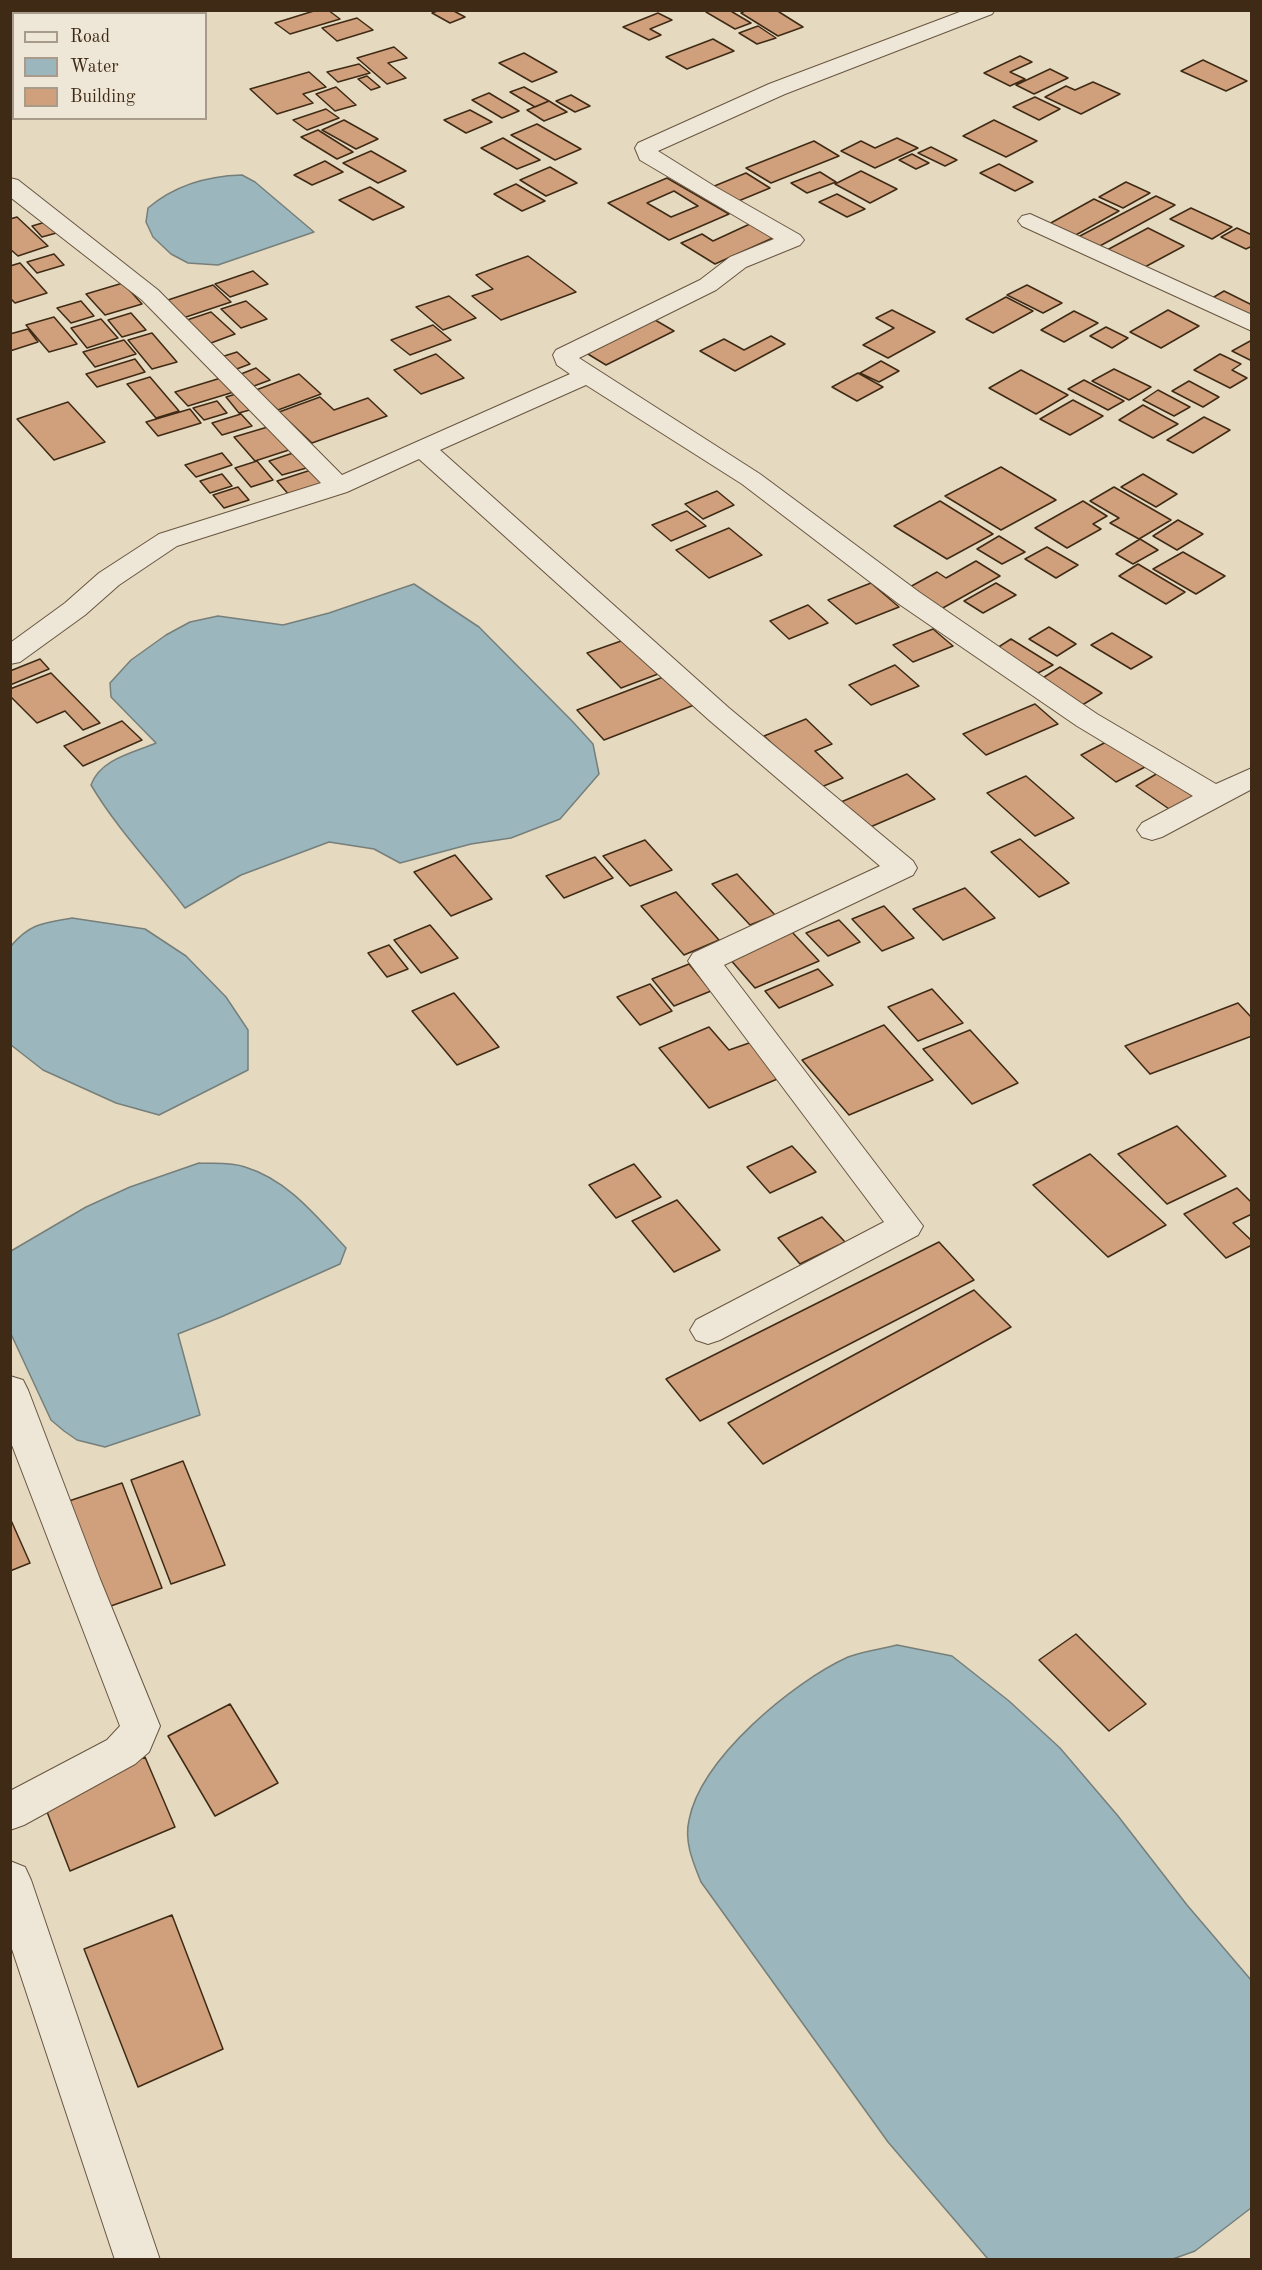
<!DOCTYPE html>
<html>
<head>
<meta charset="utf-8">
<style>
  body { margin:0 }
  #map { position:relative; width:1262px; height:2270px; overflow:hidden; background:#e5d9c0; font-family:"Old Standard TT",serif }
  canvas { display:block }
  .frame { position:absolute; inset:0; border:12px solid #3f2b15; pointer-events:none }
  .legend { position:absolute; left:12px; top:12px; width:195px; height:108px; box-sizing:border-box; background:#eee6d6; border:2px solid #a89b89; margin:0; padding:8px 10px; list-style:none; font-size:18px; color:#3f2b15 }
  .legend li { display:flex; align-items:center; gap:12px; height:30px }
  .legend b { width:30px; border:2px solid #a89b89 }
</style>
</head>
<body>
<div id="map">
<canvas width="1262" height="2270"></canvas>
<div class="frame"></div>
<ul class="legend">
<li><b style="height:8px;background:#eee6d6"></b>Road</li>
<li><b style="height:16px;background:#9bb7bd"></b>Water</li>
<li><b style="height:16px;background:#d09f7b"></b>Building</li>
</ul>
</div>
<script>
const g = document.querySelector('canvas').getContext('2d');
g.lineJoin = 'round';
function paint(path, color) { g.fillStyle = color; g.fill(path, 'evenodd'); }
function strokePath(path, color, width, dash) { g.strokeStyle = color; g.lineWidth = width; g.lineCap = dash ? 'butt' : 'round'; g.setLineDash(dash || []); g.stroke(path); }
const water = new Path2D(`
  M242,175L255,182L314,232L218,265L188,263L171,254L153,237L146,222L148,208C175,185 206,176 242,175Z
  M414,584L479,627L573,722L593,744L599,774L560,819L511,838L471,844L400,863L374,849L329,842L241,875L185,908C154,867 117,829 91,785C100,759 133,753 156,743L111,697L110,683L131,660L166,635L190,622L218,616L283,625L329,613Z
  M72,918L145,929L186,956L226,997L248,1030V1070L159,1115L116,1103L43,1070L11,1045V946C30,923 44,923 72,918Z
  M199,1163C213,1164 231,1162 245,1167C288,1180 316,1216 346,1248L340,1264L221,1317L178,1334L200,1415L105,1447L77,1440L64,1431L51,1420L11,1334V1251L86,1207L130,1187Z
  M897,1645L952,1656L1009,1701L1060,1748L1118,1816L1187,1905L1251,1980V2208L1195,2251L1170,2260L988,2259L888,2142L701,1882C693,1862 684,1842 689,1820C701,1758 793,1682 848,1657C863,1651 882,1649 897,1645Z`);
paint(water, '#9bb7bd');
strokePath(water, '#767f7a', 1.5);
const building = new Path2D(`
  M317,10H328L340,19L290,34L275,23Z
  M440,10H452L465,17L450,23L432,13Z
  M709,10H729L751,23L735,29L706,12Z
  M747,10H776L803,27L778,36L741,13Z
  M658,13L672,20L650,29L661,35L649,40L623,27Z
  M357,18L373,30L337,41L322,28Z
  M758,26L776,38L757,44L739,33Z
  M713,39L734,51L687,69L666,57Z
  M394,47L407,58L388,63L406,78L387,84L357,58Z
  M14,50V81L10,82V51Z
  M524,53L557,72L532,82L499,63Z
  M1020,56L1032,62L1010,72L1025,79L1010,86L984,73Z
  M1203,60L1247,81L1226,91L1181,71Z
  M359,64L370,73L338,82L327,72Z
  M1050,69L1068,78L1034,94L1016,85Z
  M309,72L326,87L303,94L313,103L277,114L250,89Z
  M367,76L380,87L371,90L358,79Z
  M1093,82L1120,94L1081,114L1045,97L1066,86L1075,90Z
  M336,87L356,105L335,111L316,94Z
  M524,87L549,101L535,107L510,92Z
  M489,93L519,111L502,118L472,100Z
  M571,95L590,106L575,112L556,101Z
  M1035,97L1060,109L1039,120L1013,107Z
  M549,101L567,112L544,121L527,110Z
  M326,109L339,118L307,130L293,120Z
  M470,110L492,122L466,133L444,120Z
  M344,120L378,139L356,149L322,130Z
  M994,120L1037,141L1006,157L963,136Z
  M537,124L581,149L555,160L511,135Z
  M318,130L353,152L337,159L301,137Z
  M503,138L540,160L517,169L481,148Z
  M897,138L918,148L875,168L841,151L861,141L875,148Z
  M814,141L839,156L771,183L746,168Z
  M931,147L957,160L945,166L918,153Z
  M371,151L406,171L378,183L343,163Z
  M912,154L929,163L916,169L899,160Z
  M325,161L343,172L312,185L294,175Z
  M999,164L1033,182L1015,191L980,173Z
  M550,167L577,183L546,196L520,180Z
  M861,171L897,189L870,203L835,184Z
  M820,172L836,182L807,193L791,183Z
  M746,173L770,188L736,202L712,187Z
  M667,178L729,214L669,240L608,203ZM674,191L698,206L671,217L647,203Z
  M1126,182L1150,193L1123,208L1099,197Z
  M516,184L545,201L522,211L494,194Z
  M370,187L404,207L373,220L339,200Z
  M837,194L865,209L847,217L819,202Z
  M1156,196L1175,205L1098,247L1078,237Z
  M1094,199L1119,211L1074,236L1049,224Z
  M1191,208L1232,227L1212,239L1170,219Z
  M17,217L48,246L18,256L10,249V219Z
  M49,221L60,232L42,237L32,226Z
  M752,223L775,237L715,264L681,243L702,234L713,241Z
  M1148,228L1184,246L1143,268L1107,250Z
  M1237,228L1252,235V246L1246,249L1221,237Z
  M54,254L64,265L37,273L27,262Z
  M528,256L576,292L501,320L472,296L493,289L476,275Z
  M20,263L47,293L15,303L10,298V266Z
  M253,271L268,284L230,297L215,284Z
  M123,283L142,304L105,315L86,294Z
  M213,285L231,302L183,318L165,301Z
  M1027,285L1062,303L1043,313L1007,295Z
  M1224,291L1252,305V313L1244,317L1209,300Z
  M449,296L476,318L443,330L416,307Z
  M1006,297L1033,311L993,333L966,319Z
  M81,301L94,316L71,323L57,308Z
  M246,301L267,319L241,328L221,309Z
  M892,310L935,332L888,358L863,345L894,328L876,318Z
  M1168,310L1199,326L1161,348L1130,332Z
  M1074,311L1098,323L1064,342L1041,330Z
  M211,312L235,334L211,343L187,320Z
  M131,313L146,330L122,337L108,320Z
  M54,317L77,344L49,352L26,325Z
  M650,317L674,331L606,365L583,351Z
  M101,319L118,338L87,348L71,328Z
  M433,325L451,340L410,355L391,340Z
  M1106,327L1128,338L1112,348L1090,336Z
  M28,329L38,342L10,351V334Z
  M152,333L177,362L152,369L128,340Z
  M771,336L785,344L735,371L700,351L724,339L744,350Z
  M124,340L136,354L95,367L83,352Z
  M1252,340V361L1232,351Z
  M237,352L250,364L234,370L221,357Z
  M436,354L464,378L421,394L394,370Z
  M1220,354L1241,364L1232,370L1247,378L1230,388L1194,370Z
  M135,359L145,372L97,387L86,374Z
  M881,361L899,371L879,382L860,373Z
  M256,368L270,380L254,386L241,374Z
  M1114,369L1151,387L1129,400L1092,381Z
  M1021,370L1068,395L1036,414L989,388Z
  M858,373L883,387L857,401L832,387Z
  M299,374L321,394L278,410L256,390Z
  M150,377L179,411L156,418L127,384Z
  M224,377L237,391L188,406L175,392Z
  M1084,380L1124,401L1108,410L1068,389Z
  M1189,381L1219,397L1203,407L1172,391Z
  M1158,390L1190,407L1174,416L1143,400Z
  M239,393L253,409L239,413L226,397Z
  M320,397L334,410L368,398L387,416L312,443L279,412Z
  M1073,400L1103,416L1070,435L1040,419Z
  M217,401L227,413L204,420L193,408Z
  M68,402L105,442L54,460L17,419Z
  M1143,405L1178,424L1153,438L1119,420Z
  M190,409L201,423L158,436L146,422Z
  M241,414L252,426L222,435L212,423Z
  M1204,417L1230,430L1193,453L1167,440Z
  M271,426L292,449L255,461L234,437Z
  M296,452L310,467L282,475L269,461Z
  M222,453L232,465L196,477L185,465Z
  M257,461L273,480L251,487L235,468Z
  M1001,467L1056,500L1001,530L945,496Z
  M311,470L324,484L290,496L277,481Z
  M222,474L232,486L210,493L200,481Z
  M1143,474L1177,494L1156,507L1121,487Z
  M238,487L249,500L224,508L213,495Z
  M1114,487L1171,520L1139,539L1110,523L1119,518L1090,501Z
  M717,491L734,505L703,519L685,504Z
  M940,501L993,534L947,559L894,526Z
  M1083,501L1107,516L1093,524L1101,529L1067,548L1035,528Z
  M687,511L706,526L671,541L652,525Z
  M1178,520L1203,534L1177,550L1153,536Z
  M729,528L762,555L709,578L676,550Z
  M999,536L1025,552L1002,564L977,549Z
  M1140,539L1158,550L1133,564L1116,554Z
  M1047,547L1078,565L1056,578L1025,559Z
  M1183,552L1225,576L1196,594L1153,569Z
  M976,561L1000,576L941,609L908,588L937,572L946,578Z
  M1138,564L1185,592L1166,604L1119,576Z
  M871,583L899,607L856,624L828,600Z
  M996,583L1016,595L983,613L964,601Z
  M808,605L828,623L789,639L770,621Z
  M1049,627L1076,644L1057,656L1029,639Z
  M933,629L953,646L913,662L893,645Z
  M1112,633L1152,657L1131,669L1091,645Z
  M1011,639L1053,665L1038,673L997,648Z
  M624,640L658,674L621,688L587,653Z
  M40,659L49,669L10,685V671Z
  M895,665L919,686L871,705L849,685Z
  M1060,667L1102,693L1079,707L1038,681Z
  M51,673L100,723L83,730L65,711L37,723L10,696V689Z
  M666,676L694,705L604,740L577,710Z
  M1035,704L1058,724L986,755L963,734Z
  M806,719L832,744L815,751L843,778L819,788L764,736Z
  M122,721L142,740L83,766L64,746Z
  M1110,740L1145,767L1116,782L1081,755Z
  M1158,773L1194,797L1172,811L1136,786Z
  M907,774L935,799L868,828L841,802Z
  M1026,776L1074,818L1035,836L987,793Z
  M1020,839L1069,883L1039,897L991,852Z
  M645,840L672,870L630,886L603,856Z
  M455,855L492,899L451,916L414,872Z
  M595,857L613,878L564,898L546,876Z
  M737,874L775,915L750,925L712,884Z
  M965,888L995,918L943,940L913,909Z
  M676,892L719,940L684,955L641,906Z
  M884,906L914,938L882,951L852,919Z
  M839,920L860,942L828,956L806,933Z
  M430,925L458,958L421,973L394,940Z
  M792,932L819,961L755,988L729,958Z
  M389,945L408,969L387,977L368,953Z
  M689,964L711,991L674,1006L652,979Z
  M818,969L833,985L779,1008L765,991Z
  M650,984L672,1011L640,1025L617,997Z
  M932,989L963,1023L918,1041L888,1007Z
  M454,993L499,1047L457,1065L412,1011Z
  M1238,1003L1252,1018V1036L1150,1074L1125,1046Z
  M884,1025L933,1080L849,1115L802,1060Z
  M709,1027L729,1050L752,1042L782,1077L709,1108L659,1048Z
  M970,1030L1018,1083L972,1104L923,1049Z
  M1177,1126L1226,1176L1167,1204L1118,1154Z
  M792,1146L816,1172L770,1193L747,1167Z
  M1090,1154L1166,1225L1108,1257L1033,1185Z
  M634,1164L661,1197L616,1218L589,1185Z
  M1237,1188L1252,1203V1214L1233,1223L1252,1241V1245L1226,1258L1184,1214Z
  M677,1200L720,1250L674,1272L632,1221Z
  M822,1217L845,1242L800,1264L778,1238Z
  M939,1242L974,1280L700,1421L666,1379Z
  M974,1290L1011,1327L763,1464L728,1423Z
  M183,1461L225,1565L171,1584L131,1480Z
  M122,1483L162,1588L108,1607L69,1501Z
  M10,1518L30,1563L10,1571Z
  M1076,1634L1146,1704L1109,1731L1039,1660Z
  M230,1704L278,1783L215,1816L168,1736Z
  M145,1757L175,1827L70,1871L42,1799Z
  M172,1915L223,2049L138,2087L84,1949Z`);
paint(building, '#d09f7b');
strokePath(building, '#3f2b15', 1.5);
const minor = new Path2D(`
  M965,10H995L992,14L785,94L658,151L714,186L800,235L804,240L800,245L746,267L716,290L579,358L760,474L919,592L1097,714L1216,784L1252,768V789L1162,837L1152,840L1142,837L1137,830L1142,823L1193,796L1077,726L899,604L742,484L586,385L440,450L729,708L913,861L917,868L913,875L724,965L923,1226L918,1235L720,1340L708,1344L696,1340L690,1330L696,1320L884,1222L688,961L693,953L880,866L709,720L419,459L347,492L177,546L119,585L85,615L20,662L10,664V643L65,603L99,573L159,534L321,483L142,300L10,197V178L18,180L158,290L342,475L570,374L557,365L553,355L556,350L700,280L730,257L774,239L640,160L635,148L638,143L769,84Z
  M1030,214L1252,315V331L1022,226L1018,221L1022,216Z
  M10,1376L23,1380L28,1390L100,1579L160,1726L149,1752L135,1764L24,1825L10,1830V1791L107,1740L120,1726L10,1440Z
  M10,1861L25,1867L31,1880L160,2260H115L10,1943Z`);
strokePath(minor, '#685640', 2);
paint(minor, '#eee6d6');
</script>
</body>
</html>
